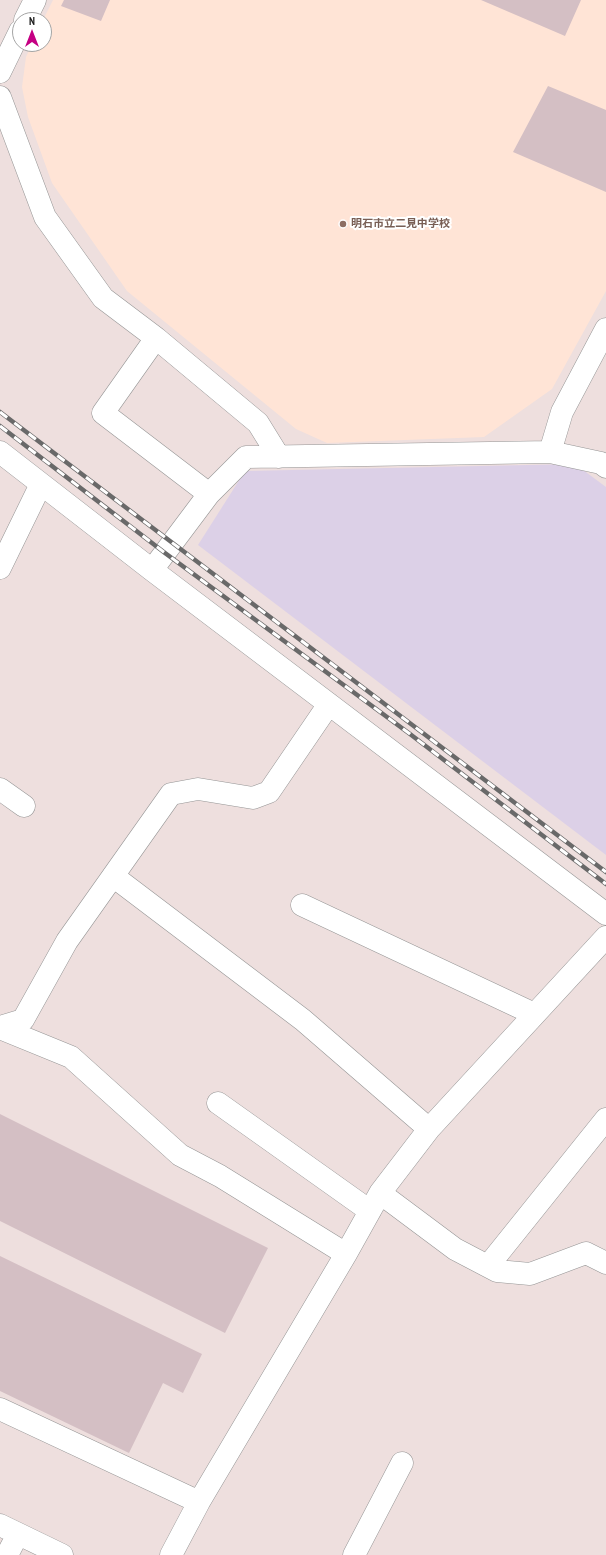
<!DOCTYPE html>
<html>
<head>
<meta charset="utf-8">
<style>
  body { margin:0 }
  #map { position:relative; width:606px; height:1555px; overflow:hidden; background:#eedfde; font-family:"PT Sans Narrow",sans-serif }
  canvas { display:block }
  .north { position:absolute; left:12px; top:12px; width:40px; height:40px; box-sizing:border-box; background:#fff; border:1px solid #a4a4a4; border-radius:50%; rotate:0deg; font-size:11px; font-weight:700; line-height:16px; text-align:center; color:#1b1b1b }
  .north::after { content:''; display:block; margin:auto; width:14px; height:18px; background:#c50083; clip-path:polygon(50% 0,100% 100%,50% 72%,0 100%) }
</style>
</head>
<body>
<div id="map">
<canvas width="606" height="1555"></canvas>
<div class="north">N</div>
</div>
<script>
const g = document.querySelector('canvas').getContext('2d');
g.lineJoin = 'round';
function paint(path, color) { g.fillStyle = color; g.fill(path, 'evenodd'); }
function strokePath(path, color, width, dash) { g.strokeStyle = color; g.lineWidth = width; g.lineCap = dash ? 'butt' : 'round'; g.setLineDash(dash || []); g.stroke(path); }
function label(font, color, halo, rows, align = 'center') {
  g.font = font + ' "PT Sans Narrow","Noto Sans JP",sans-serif'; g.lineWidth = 4; g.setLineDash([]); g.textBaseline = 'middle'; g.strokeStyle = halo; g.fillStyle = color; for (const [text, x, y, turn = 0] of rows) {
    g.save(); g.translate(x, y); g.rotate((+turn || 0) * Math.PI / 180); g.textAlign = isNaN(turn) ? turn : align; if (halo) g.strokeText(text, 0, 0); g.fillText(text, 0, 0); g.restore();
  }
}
paint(new Path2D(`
  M575,464L606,487V855L198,545L245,471Z`), '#dcd0e7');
paint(new Path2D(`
  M53,0H606V291L552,389L484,437L327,443L296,429L127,291L52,183L28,117L22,87L26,57L32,44H44L43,20Z`), '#ffe4d6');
paint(new Path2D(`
  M64,0H110L101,21L61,6Z
  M481,0H581L565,36Z
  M548,86L606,110V192L513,152Z
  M0,1114L268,1248L225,1333L0,1221Z
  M0,1256L202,1354L183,1393L163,1383L129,1453L0,1391Z`), '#d4bfc4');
const minor = new Path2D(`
  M25,20L35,0
  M0,72L20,31
  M0,97L45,217L103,298L156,338L258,423L279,457
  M156,338L103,413L209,494
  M0,452L152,570L606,914
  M550,452L562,412L606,329
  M0,568L41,484
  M152,570L209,494L246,457L550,452L601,463L606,467
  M0,789L24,806
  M113,876L303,1020L429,1129
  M302,905L534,1014
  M0,1027L23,1020L67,941L171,794L198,789L253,798L269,792L329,704
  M0,1028L71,1057L180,1155L220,1176L346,1254
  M218,1103L370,1211
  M380,1193L455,1249L497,1271L530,1274L586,1253L606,1263
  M488,1266L606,1119
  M0,1409L199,1502
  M0,1525L62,1555
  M7,1555L18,1534
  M171,1555L199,1502L346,1254L380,1193L429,1129L606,937
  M354,1555L402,1463`);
strokePath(minor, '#959595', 23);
strokePath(minor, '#fff', 22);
const rail = new Path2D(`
  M0,412L606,872
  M0,426L165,553L410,734L606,884`);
strokePath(rail, '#696969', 4.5);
strokePath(rail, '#fff', 3, [9]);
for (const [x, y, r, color] of [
  [343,224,4,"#8d6e63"]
]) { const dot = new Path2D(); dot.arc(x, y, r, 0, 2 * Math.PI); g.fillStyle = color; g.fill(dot); strokePath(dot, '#fff', 1.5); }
label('bold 11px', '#785e54', '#fff', [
  ["明石市立二見中学校",351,224]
], 'left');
</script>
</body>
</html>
